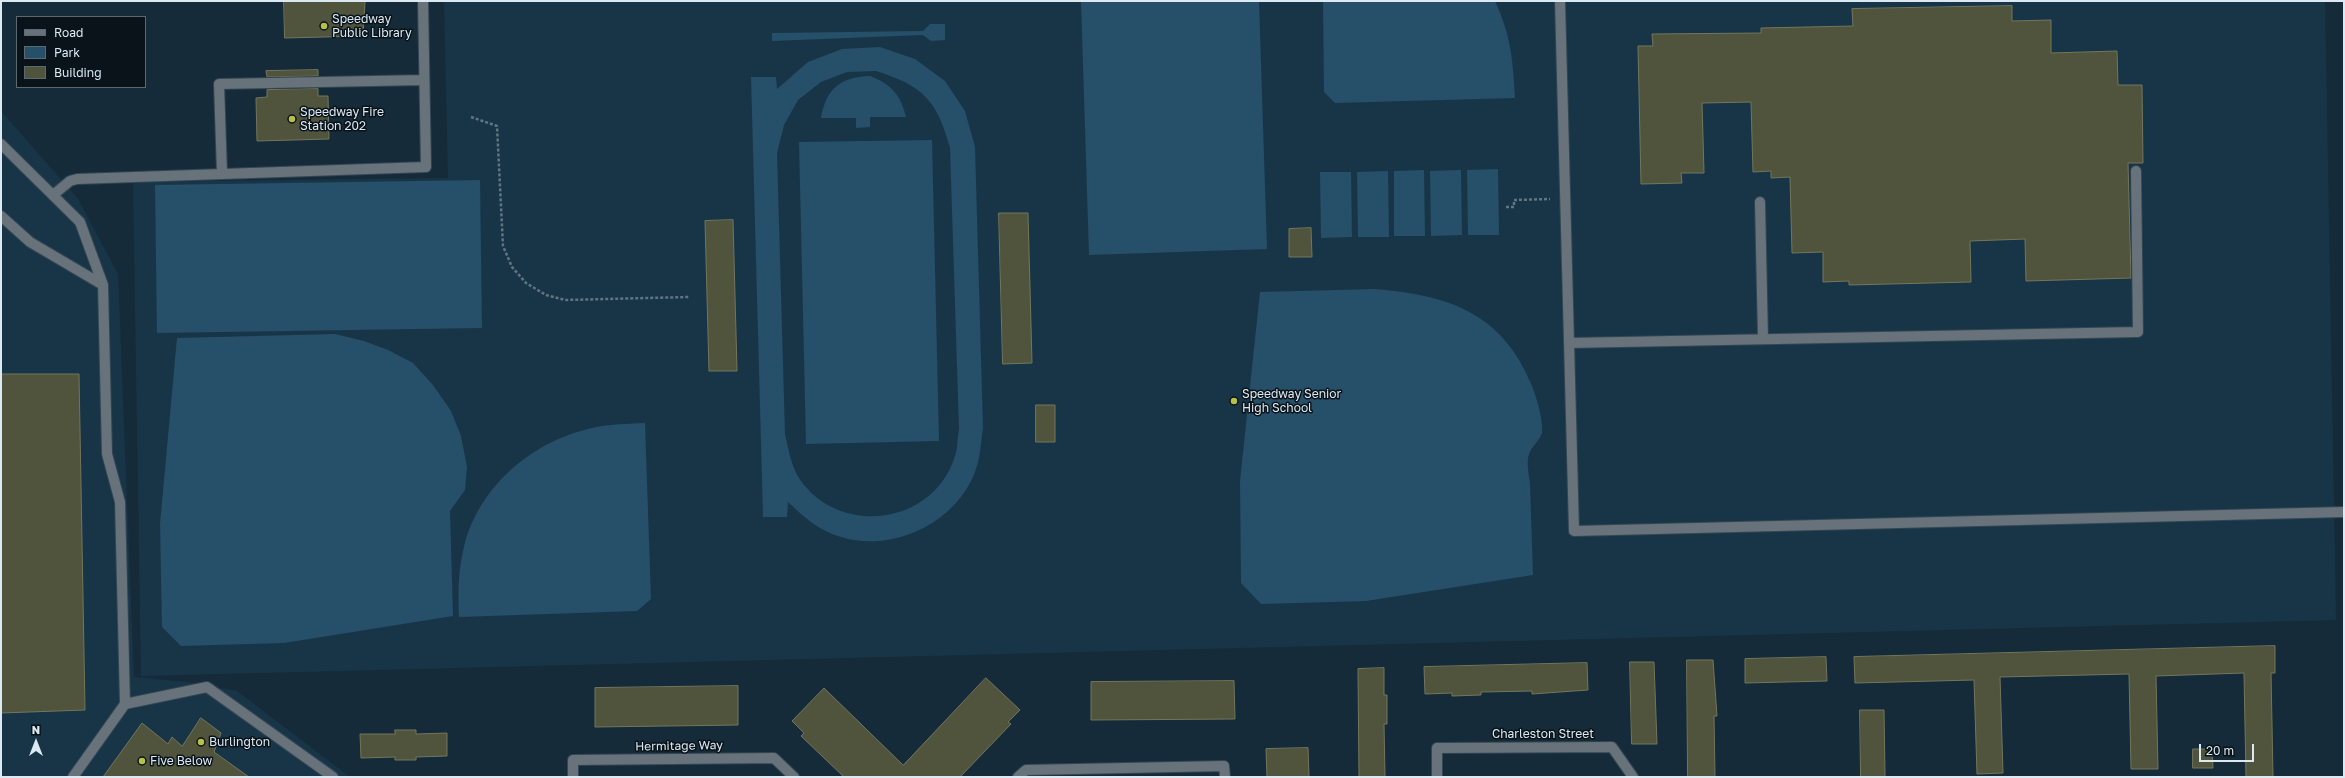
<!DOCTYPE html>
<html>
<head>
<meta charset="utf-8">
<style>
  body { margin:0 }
  #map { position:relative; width:2345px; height:778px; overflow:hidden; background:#162b39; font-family:"Golos Text",sans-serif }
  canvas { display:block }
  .frame { position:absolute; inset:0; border:2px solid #dce9f3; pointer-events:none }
  .legend { position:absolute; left:16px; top:16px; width:130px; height:72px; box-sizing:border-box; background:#091319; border:1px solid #5d6970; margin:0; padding:5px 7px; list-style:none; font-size:12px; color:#dce9f3 }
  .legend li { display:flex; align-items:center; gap:8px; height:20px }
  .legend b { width:20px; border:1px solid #5d6970 }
  .north { position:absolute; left:16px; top:722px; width:40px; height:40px; -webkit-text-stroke:3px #091319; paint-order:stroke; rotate:0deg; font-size:11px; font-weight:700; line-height:16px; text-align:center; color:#dce9f3 }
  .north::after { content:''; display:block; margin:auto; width:14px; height:18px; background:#dce9f3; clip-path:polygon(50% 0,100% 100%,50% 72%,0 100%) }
  .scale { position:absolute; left:2199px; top:744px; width:55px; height:18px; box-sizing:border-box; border:2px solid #dce9f3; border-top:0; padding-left:5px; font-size:12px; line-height:14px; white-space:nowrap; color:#dce9f3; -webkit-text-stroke:3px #091319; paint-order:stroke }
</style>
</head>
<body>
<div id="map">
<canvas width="2345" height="778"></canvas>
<div class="frame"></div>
<ul class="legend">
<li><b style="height:5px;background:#68727a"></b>Road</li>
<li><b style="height:11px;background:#264f69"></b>Park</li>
<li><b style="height:11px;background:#51543c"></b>Building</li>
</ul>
<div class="north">N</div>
<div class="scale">20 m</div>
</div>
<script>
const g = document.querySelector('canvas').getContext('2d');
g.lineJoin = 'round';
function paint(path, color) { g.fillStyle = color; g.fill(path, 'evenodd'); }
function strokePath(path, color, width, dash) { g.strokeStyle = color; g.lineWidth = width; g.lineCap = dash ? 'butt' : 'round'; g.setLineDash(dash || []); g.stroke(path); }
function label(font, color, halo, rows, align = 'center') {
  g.font = font + ' "Golos Text",sans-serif'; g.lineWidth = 3; g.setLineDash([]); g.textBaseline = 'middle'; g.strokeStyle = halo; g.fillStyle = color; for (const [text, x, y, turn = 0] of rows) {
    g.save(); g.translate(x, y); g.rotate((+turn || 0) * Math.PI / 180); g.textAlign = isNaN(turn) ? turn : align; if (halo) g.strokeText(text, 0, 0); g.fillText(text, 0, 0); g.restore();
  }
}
paint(new Path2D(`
  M444,1H2325L2336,620L141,676L133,182L448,178Z
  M1,111L78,199L118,274L134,677L187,682L237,691L350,777H1Z`), '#183547');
paint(new Path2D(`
  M1081,1H1259L1267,249L1089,255Z
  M1323,1H1495C1511,36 1513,60 1515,98L1335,103L1324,92Z
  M930,24H945V40L931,41L923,35L772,41V33L923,31Z
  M880,47L915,59L945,81L965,111L975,147L983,428C981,439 981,451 978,462C964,519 896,554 841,537C819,531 804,517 788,502L787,517H763L751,77H776L777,89L808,62L842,49ZM876,71C923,86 937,100 950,148L959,429C957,438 958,448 955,456C935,522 847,537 804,485C792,471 789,452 785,434L777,153L784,125L798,100L821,82L847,72Z
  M870,76C891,84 901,95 906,117H870V127L856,128V118H821C826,89 840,77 870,76Z
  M932,140L939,441L806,444L799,142Z
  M1498,169L1499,235H1468L1467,170Z
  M1424,170L1425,236H1394V171Z
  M1461,170L1462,235L1431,236L1430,171Z
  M1388,171L1389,237H1358L1357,172Z
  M1320,172H1351L1352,237L1321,238Z
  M480,180L482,328L157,333L155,185Z
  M1374,289C1448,295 1502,312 1532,386C1536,395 1544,423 1542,433C1540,440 1532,446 1529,454C1526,462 1529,476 1530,484C1531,515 1532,545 1533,575L1366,601L1261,604L1241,583L1240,481L1260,292Z
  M335,334L364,341L388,350L413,363L433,385L451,411L461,436L467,467L465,490L450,511L453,616L284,643L181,646L162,627L160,524L177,338Z
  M645,423L651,599L637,611L459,617C458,593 458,570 464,547C478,488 530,443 588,429C607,424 626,424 645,423Z`), '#264f69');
const building = new Path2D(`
  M284,1H365L363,36L285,38Z
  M2012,6V21L2051,20V53L2117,51L2118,85H2142L2143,163H2128L2131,278L2026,281L2025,239L1970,241L1971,282L1849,285V281L1823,282V252L1792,253L1790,177L1771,178V171L1753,172L1751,102L1702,103L1704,173H1681L1682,183L1641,184L1638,46H1653L1652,34L1761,33V28L1853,26L1852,9Z
  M318,70V76L267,77L266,71Z
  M318,89V96H328L329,139L257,141L256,98L267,97V90Z
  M999,213H1028L1032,363L1003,364Z
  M733,220L737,371H709L705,221Z
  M1311,228L1312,257H1289V229Z
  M1,374H79L85,710L1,713Z
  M1036,405H1055V442H1036Z
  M2275,646V673H2271L2273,777H2246L2244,673L2156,676L2158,769H2131L2129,674L2000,677L2003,773L1977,774L1974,680L1855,683L1854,657Z
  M1826,657L1827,681L1745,683V659Z
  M1687,660H1713L1717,716H1714L1715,777H1688Z
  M1630,662H1654L1657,744H1632Z
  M1587,663L1588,690L1532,694V691L1481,692V695L1452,696V693L1425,694L1424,667Z
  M1384,668V695H1387V724H1384L1385,777H1359L1358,669Z
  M986,678L1020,710L1008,722L1011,724L960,777H844L801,736L804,733L792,721L824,688L903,765Z
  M1234,681L1235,719L1091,720V682Z
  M738,686V725L595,727V688Z
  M1860,710H1884L1885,777H1861Z
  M201,718L221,733L214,752L249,777H103L142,723L168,744L172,737L182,746Z
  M395,730H416V734L447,733V756L416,757V760H395V757L361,758L360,734H395Z
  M1308,748L1309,777H1267L1266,749Z
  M2193,749H2212L2213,768H2193Z`);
paint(building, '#51543c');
strokePath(building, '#73765c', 1);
const minor = new Path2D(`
  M1560,1L1574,531L2344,512
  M1,144L80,222L103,285L107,454L120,502L125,704
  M222,173L219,84L424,80
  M53,195L70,181L77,179L426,167L423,1
  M1760,202L1763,339
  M1,216L30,242L103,285
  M1569,343L2138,332L2136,171
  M73,777L125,704L207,687L333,777
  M573,777V760L774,758L794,777
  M1018,777L1026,770L1224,766L1225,777
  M1437,777V748L1612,747L1633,777`);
strokePath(minor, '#324653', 12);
strokePath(new Path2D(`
  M471,117L497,126L503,246L512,267L526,283L546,295L565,300L689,297
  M1506,207H1514V200L1550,199`), '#627481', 2.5, [3, 2]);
strokePath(minor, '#68727a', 10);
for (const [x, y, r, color] of [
  [324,26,4,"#b9c046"],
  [292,119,4,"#b9c046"],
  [1234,401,4,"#b9c046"],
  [201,742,4,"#b9c046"],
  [142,761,4,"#b9c046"]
]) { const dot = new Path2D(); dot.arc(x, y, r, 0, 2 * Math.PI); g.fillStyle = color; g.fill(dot); strokePath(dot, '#091319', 1.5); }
label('12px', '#dce9f3', '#091319', [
  ["Speedway",332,19],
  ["Public Library",332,33],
  ["Speedway Fire",300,112],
  ["Station 202",300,126],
  ["Speedway Senior",1242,394],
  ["High School",1242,408],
  ["Burlington",209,742],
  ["Five Below",150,761]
], 'left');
label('12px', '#dce9f3', '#091319', [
  ["Charleston Street",1543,734],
  ["Hermitage Way",679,746,-1]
]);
</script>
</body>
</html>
